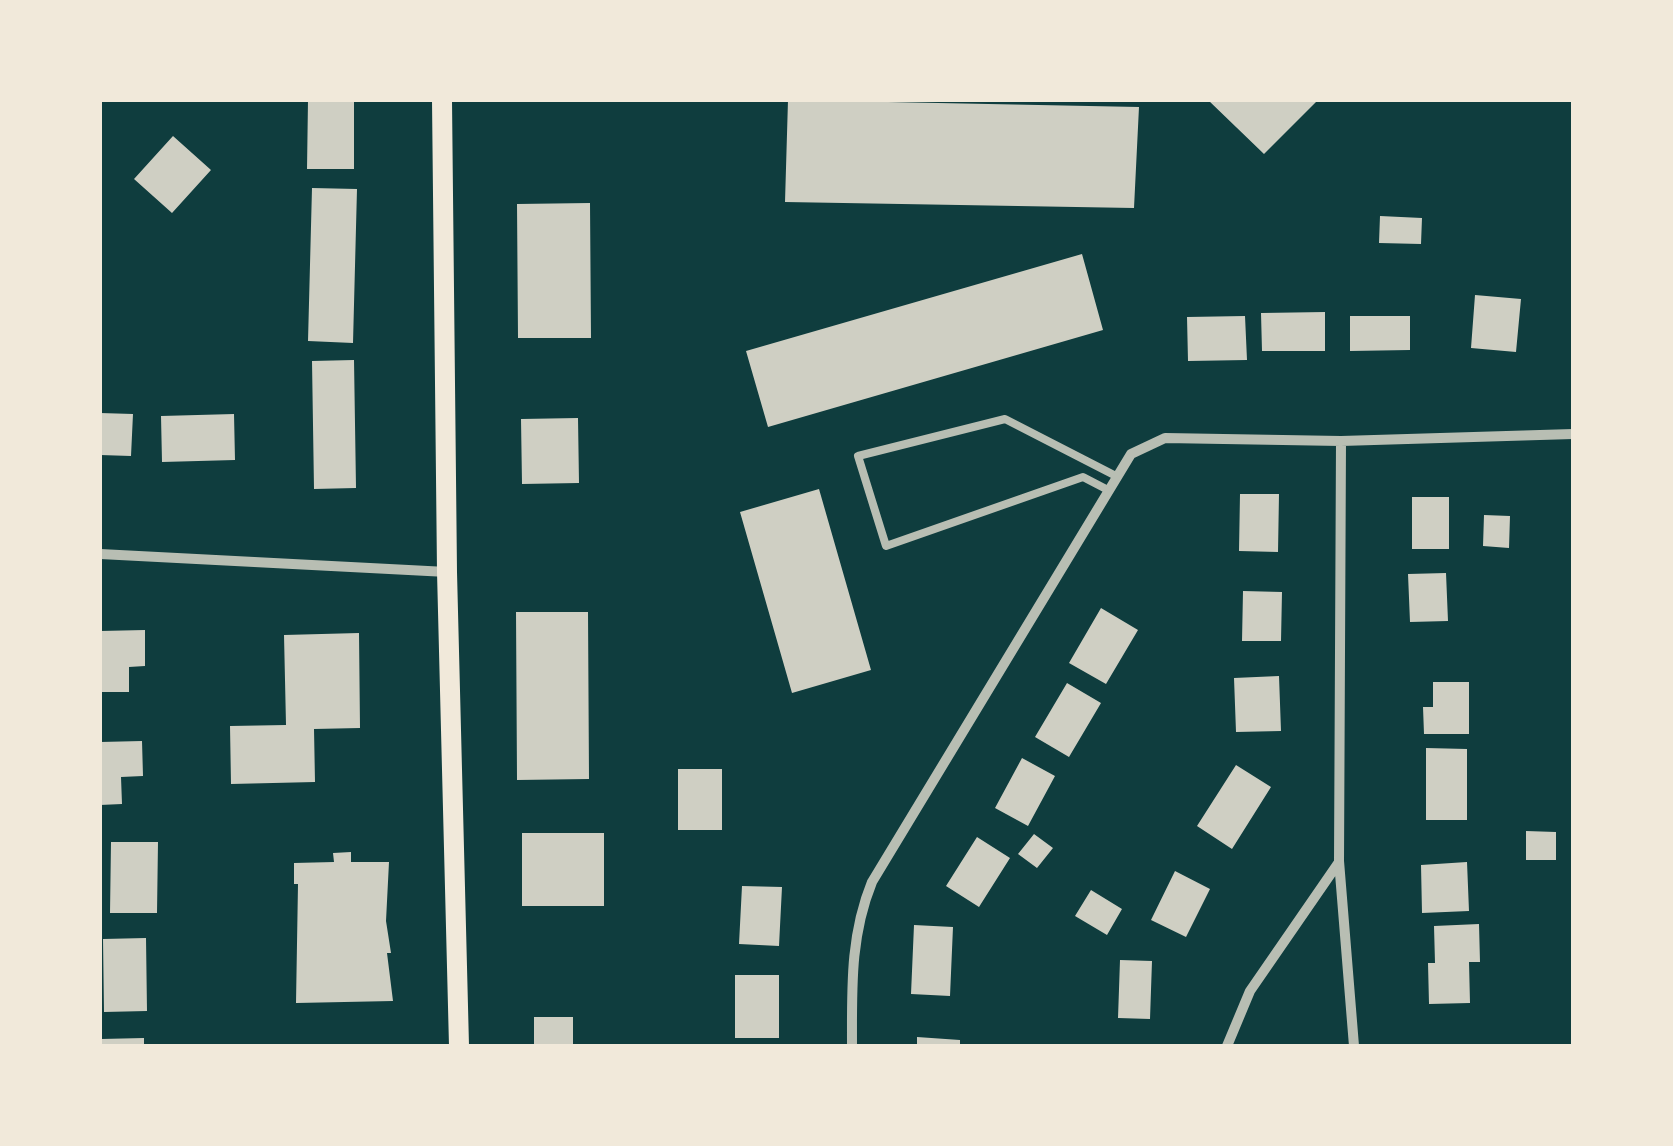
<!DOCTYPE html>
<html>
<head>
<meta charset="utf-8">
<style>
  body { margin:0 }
  #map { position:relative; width:1673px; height:1146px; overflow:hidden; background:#0f3d3e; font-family:"IBM Plex Serif",serif }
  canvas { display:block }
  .frame { position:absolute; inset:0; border:102px solid #f1e9da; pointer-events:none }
</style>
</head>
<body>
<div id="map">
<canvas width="1673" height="1146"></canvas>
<div class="frame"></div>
</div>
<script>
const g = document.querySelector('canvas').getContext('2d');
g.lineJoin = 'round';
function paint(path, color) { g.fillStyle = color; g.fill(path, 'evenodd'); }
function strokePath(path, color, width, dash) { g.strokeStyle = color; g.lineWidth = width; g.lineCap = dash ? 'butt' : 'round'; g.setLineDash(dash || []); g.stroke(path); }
paint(new Path2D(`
  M308,100H354V169H307Z
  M788,100L1139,107L1134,208L785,202Z
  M1208,100H1318L1264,154Z
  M173,136L211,170L172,213L134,179Z
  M312,188L357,189L353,343L308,341Z
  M590,203L591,338H518L517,204Z
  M1380,216L1422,218L1421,244L1379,243Z
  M1082,254L1103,330L768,427L746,351Z
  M1475,295L1521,299L1516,352L1471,348Z
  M1325,312V351H1262L1261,313Z
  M1245,316L1247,360L1188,361L1187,317Z
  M1350,316H1410V350L1350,351Z
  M354,360L356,488L314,489L312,361Z
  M100,413L133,414L131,456L100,455Z
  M234,414L235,460L162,462L161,416Z
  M578,418L579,483L522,484L521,419Z
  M819,489L871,670L792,693L740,512Z
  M1240,494H1279L1278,552L1239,551Z
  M1412,497H1449V549H1412Z
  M1484,515L1510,516L1509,548L1483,546Z
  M1446,573L1448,621L1410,622L1408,574Z
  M1243,591L1282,592L1281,641H1242Z
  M1101,608L1138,630L1106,684L1069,663Z
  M516,612H588L589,779L517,780Z
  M145,630V666L129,667V692H100V631Z
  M359,633L360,728L314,729L315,782L231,784L230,726L286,725L284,635Z
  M1279,676L1281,731L1236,732L1234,678Z
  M1433,682H1469V734H1424L1423,707H1433Z
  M1067,683L1101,703L1069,757L1035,737Z
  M142,741L143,776L121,777L122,804L100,805V742Z
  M1426,748L1467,749V820H1426Z
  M1022,758L1055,776L1028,826L995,808Z
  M1236,765L1271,787L1232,849L1197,826Z
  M678,769H722V830H678Z
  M1526,831L1556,832V860H1526Z
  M522,833H604V906H522Z
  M1034,834L1053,848L1037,868L1018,854Z
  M977,837L1010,858L979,907L946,886Z
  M111,842H158L157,913H110Z
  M351,852V862H389L386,921L391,953H387L393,1001L296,1003L298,884H294V863L334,862L333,853Z
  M1467,862L1469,911L1422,913L1421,865Z
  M1175,871L1210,889L1186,937L1151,920Z
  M742,886L782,887L779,946L739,944Z
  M1091,890L1122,909L1107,935L1075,916Z
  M1479,924L1480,962H1469L1470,1003L1429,1004L1428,963H1435L1434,926Z
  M914,925L953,927L950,996L911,994Z
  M146,938L147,1011L104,1012L103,939Z
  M1120,960L1152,961L1150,1019L1118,1018Z
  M735,975H779V1038H735Z
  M534,1017H573V1046H534Z
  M917,1037L960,1040V1046H917Z
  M144,1038V1046H101V1039Z`), '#cfcfc3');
strokePath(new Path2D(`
  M1108,490L1083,477L886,546L858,456L1005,419L1116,476`), '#b8beb3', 8);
strokePath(new Path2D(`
  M1341,441L1339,861L1354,1046
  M100,554L447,572
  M852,1046C852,988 850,936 872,882L1131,454L1165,438L1341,441L1573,434
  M1227,1046L1250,991L1339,862`), '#b8beb3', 10);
strokePath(new Path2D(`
  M442,100L447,572L459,1046`), '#f1e9da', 20);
</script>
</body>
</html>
